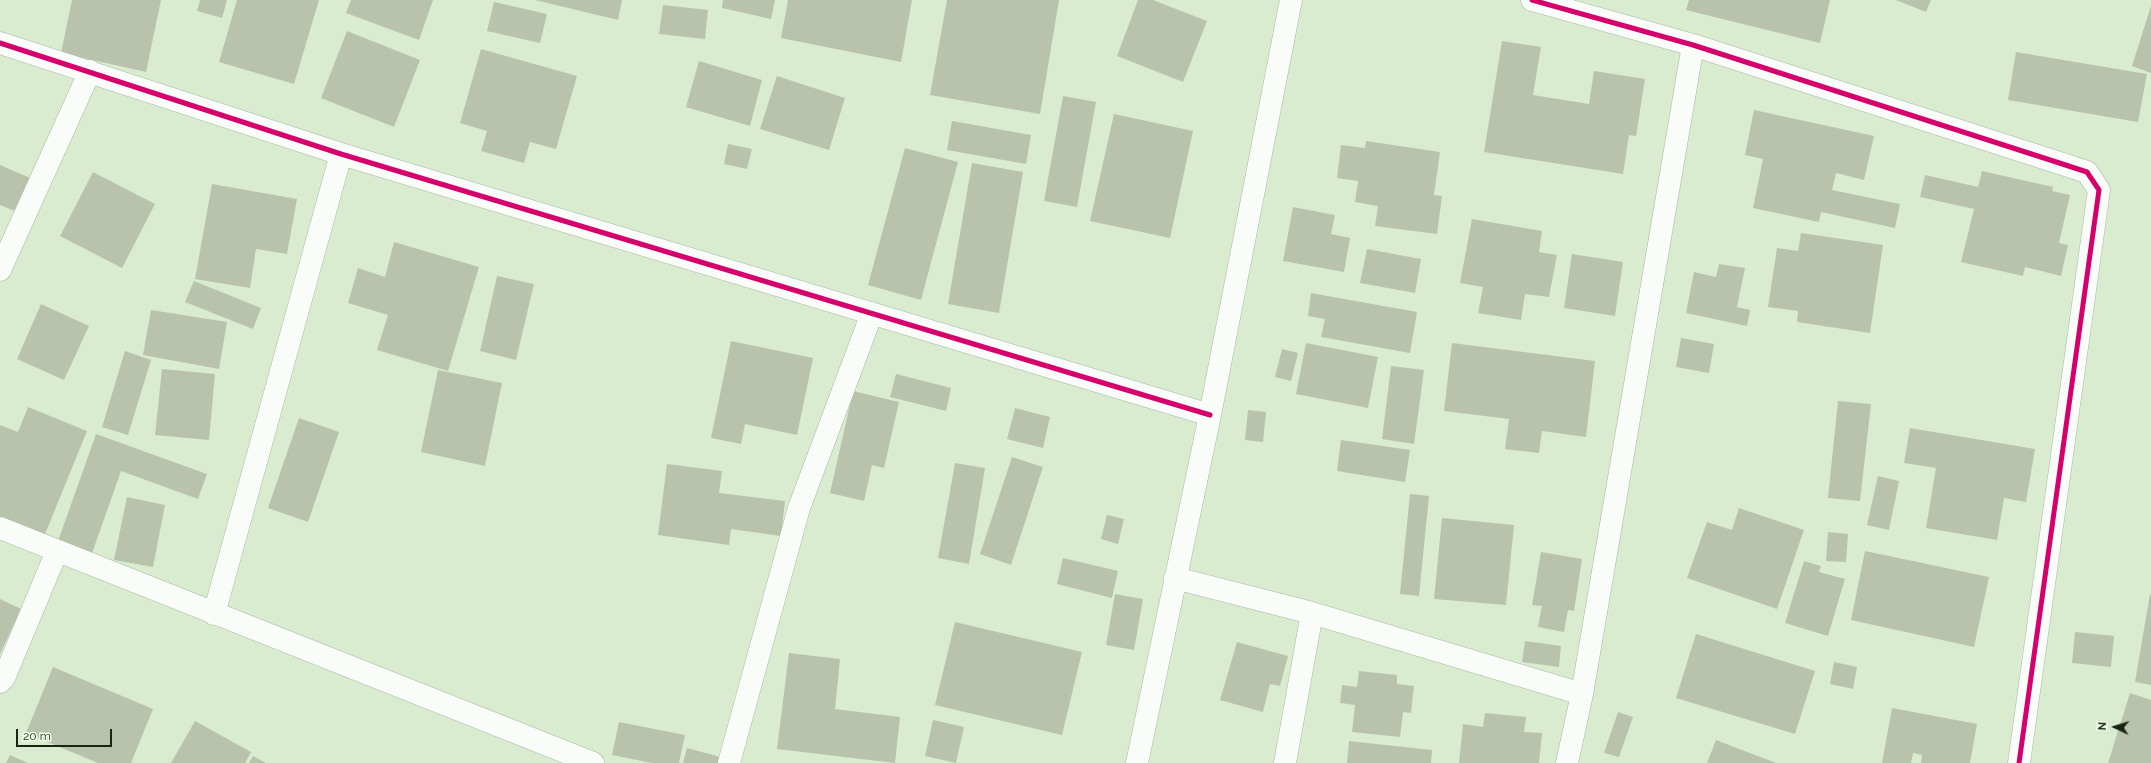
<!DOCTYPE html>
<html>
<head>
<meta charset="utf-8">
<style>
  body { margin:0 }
  #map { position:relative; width:2151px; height:763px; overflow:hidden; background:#d9ecd0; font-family:Raleway,sans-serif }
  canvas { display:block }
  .north { position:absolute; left:2095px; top:707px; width:40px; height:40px; -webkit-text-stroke:3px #effde9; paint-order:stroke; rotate:274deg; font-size:11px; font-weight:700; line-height:16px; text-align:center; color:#182513 }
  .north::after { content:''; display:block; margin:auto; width:14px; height:18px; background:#182513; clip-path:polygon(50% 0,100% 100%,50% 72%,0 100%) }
  .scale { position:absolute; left:16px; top:729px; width:96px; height:18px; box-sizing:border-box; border:2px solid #182513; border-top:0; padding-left:5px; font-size:12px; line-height:14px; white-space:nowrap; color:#182513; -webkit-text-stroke:3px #effde9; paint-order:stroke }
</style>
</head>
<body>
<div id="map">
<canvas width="2151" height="763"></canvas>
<div class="north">N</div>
<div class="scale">20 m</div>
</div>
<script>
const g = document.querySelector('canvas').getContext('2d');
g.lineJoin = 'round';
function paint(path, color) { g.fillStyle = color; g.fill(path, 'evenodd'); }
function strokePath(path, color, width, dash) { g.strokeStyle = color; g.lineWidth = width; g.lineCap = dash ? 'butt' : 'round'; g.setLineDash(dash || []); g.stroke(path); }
paint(new Path2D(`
  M72,0H161L146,72L61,53Z
  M200,0H227L222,18L197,11Z
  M237,0H319L294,84L219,62Z
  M351,0H433L419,40L346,13Z
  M535,0H622L618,20Z
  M723,0H775L771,19L722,8Z
  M788,0H912L901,62L781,38Z
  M947,0H1059L1040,114L930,95Z
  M1138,0H1153L1207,21L1183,82L1117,56Z
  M1689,0H1830L1820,43L1686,10Z
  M1896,0H1931L1926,12Z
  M494,2L547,14L540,43L487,31Z
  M663,5L708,10L705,39L659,34Z
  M2151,6V73L2132,66Z
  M347,31L420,60L394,127L321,98Z
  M1502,41L1541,47L1533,95L1589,104L1594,71L1645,79L1636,136L1629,135L1623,174L1484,152Z
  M481,49L577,76L556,149L530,142L524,163L481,151L487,131L460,123Z
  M2016,52L2147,74L2138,122L2008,100Z
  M699,61L762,80L750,126L686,107Z
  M777,76L845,98L829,150L760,129Z
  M1063,96L1096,102L1077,207L1044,201Z
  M1754,110L1874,136L1864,180L1836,173L1832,190L1900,204L1895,228L1821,212L1819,222L1753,208L1763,159L1745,155Z
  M1114,114L1193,131L1170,238L1090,221Z
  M952,121L1031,135L1026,164L947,150Z
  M1366,141L1440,152L1434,195L1442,196L1437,234L1375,226L1378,206L1355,202L1358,181L1337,178L1341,145L1365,148Z
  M728,144L752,149L747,169L724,164Z
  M905,148L958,162L921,300L868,285Z
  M972,163L1023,172L999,313L948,304Z
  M0,165L35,180L20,213L0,205Z
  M1982,171L2053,187L2052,191L2070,195L2059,243L2068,245L2061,276L2025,267L2023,276L1961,262L1974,209L1920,197L1925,175L1978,187Z
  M93,172L155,204L122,268L60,236Z
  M212,184L297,199L287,254L256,249L250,288L195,279Z
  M1293,207L1335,215L1331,234L1350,238L1344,272L1283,261Z
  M1472,219L1542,231L1539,252L1557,255L1549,297L1525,294L1521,320L1478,313L1483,287L1460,283Z
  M1801,233L1883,245L1870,333L1797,322L1798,311L1768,307L1777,248L1798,251Z
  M394,242L479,267L448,371L377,350L388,315L348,303L358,268L385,277Z
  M1367,249L1421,259L1415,293L1360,283Z
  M1572,254L1623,262L1615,316L1564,308Z
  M1719,264L1745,268L1737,307L1750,310L1747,326L1686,313L1694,272L1716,277Z
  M497,276L534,284L516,360L480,351Z
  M194,281L261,308L253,329L185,302Z
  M1311,293L1417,312L1410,353L1321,337L1325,319L1308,316Z
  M41,304L89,326L64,380L17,359Z
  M151,310L227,322L219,369L143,355Z
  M1681,338L1714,344L1709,373L1676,367Z
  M731,341L813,358L797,435L745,424L741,444L711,438Z
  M1306,343L1378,357L1368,408L1296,394Z
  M1452,343L1595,361L1586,437L1542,431L1539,453L1505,449L1509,419L1444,411Z
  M1282,349L1298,353L1291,381L1275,377Z
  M125,351L151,360L128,435L102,427Z
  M1391,366L1424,370L1414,444L1382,439Z
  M162,369L215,374L209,440L155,435Z
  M438,370L502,383L485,466L421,452Z
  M896,374L951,388L946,411L890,397Z
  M853,391L899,402L884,468L872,465L864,501L830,493Z
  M1838,401L1871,404L1860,501L1828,498Z
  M28,407L87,431L41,544L0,527V425L18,432Z
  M1015,408L1050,417L1043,448L1007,439Z
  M1248,410L1266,412L1263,442L1245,440Z
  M299,418L339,432L308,522L268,508Z
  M1910,428L2035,449L2026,502L2004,498L1997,540L1926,528L1936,468L1904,463Z
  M96,434L207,474L198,499L121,471L91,556L57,544Z
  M1341,440L1410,450L1405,482L1337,471Z
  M1012,457L1043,467L1011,565L980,554Z
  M955,463L985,468L969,564L938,558Z
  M667,464L722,471L719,493L785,501L781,536L731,529L729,545L658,535Z
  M1878,476L1899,481L1889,530L1867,525Z
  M1410,494L1429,496L1419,596L1400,594Z
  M127,497L165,505L153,567L114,560Z
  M1739,508L1804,530L1777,609L1687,578L1707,522L1732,530Z
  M1107,515L1124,519L1118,544L1101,539Z
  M1442,518L1514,525L1506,605L1434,599Z
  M1828,532L1848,534L1846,562L1826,561Z
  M1865,551L1989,577L1974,647L1851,620Z
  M1541,552L1582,559L1574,611L1568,610L1564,632L1538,627L1542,606L1532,605Z
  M1063,558L1118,571L1112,598L1057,584Z
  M1804,561L1821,566L1819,572L1845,579L1828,636L1785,623Z
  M1115,594L1143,599L1134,650L1106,645Z
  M2150,594L2151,595V685L2135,682Z
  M0,599L21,609L0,654Z
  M955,622L1082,652L1062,735L935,705Z
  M2075,632L2114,636L2111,667L2072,663Z
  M1696,634L1815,671L1795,734L1676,698Z
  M1525,641L1561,646L1559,667L1522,662Z
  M1237,642L1288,656L1280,686L1270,684L1263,712L1220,700Z
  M789,653L840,659L835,709L900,717L895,763L777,749Z
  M1834,662L1857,667L1853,689L1830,684Z
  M53,667L153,709L131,763H98L26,733Z
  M1359,671L1397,675V684L1414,686L1411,713L1403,712L1400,737L1352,732L1355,705L1340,703L1342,685L1357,687Z
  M2130,693L2151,700V763H2108Z
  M1892,708L1977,724L1970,763H1921L1922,755L1913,753L1911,763H1882Z
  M1618,712L1633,717L1619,757L1604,753Z
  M1485,713L1526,717L1524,732L1542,733L1539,763H1459L1463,724L1483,727Z
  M933,720L964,727L956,763L925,756Z
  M195,721L251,752L245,763H171Z
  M619,722L685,735L679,763H652L612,755Z
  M1716,740L1776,763H1707Z
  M1349,741L1432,750L1431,763H1347Z
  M687,748L724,758L723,763H683Z
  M10,755L28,763H6Z
  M253,756L266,763H249Z`), '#b9c3ac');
const minor = new Path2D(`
  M1532,0L1693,45L2047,159L2087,172L2099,190L2019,763
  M0,43L341,154L1210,415
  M0,270L90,71
  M0,528L593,763
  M1175,578L1312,613L1582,694
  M214,614L341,154
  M0,682L4,678L57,551
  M729,763L799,508L872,313
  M1137,763L1210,415L1291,0
  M1285,763L1312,613
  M1567,763L1582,694L1693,45`);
strokePath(minor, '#a9b7a2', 23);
strokePath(minor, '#f9fcf8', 22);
strokePath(new Path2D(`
  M1532,0L1693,45L2047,159L2087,172L2099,190L2019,763
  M0,43L341,154L1210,415`), '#d6006c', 5);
</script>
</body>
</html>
